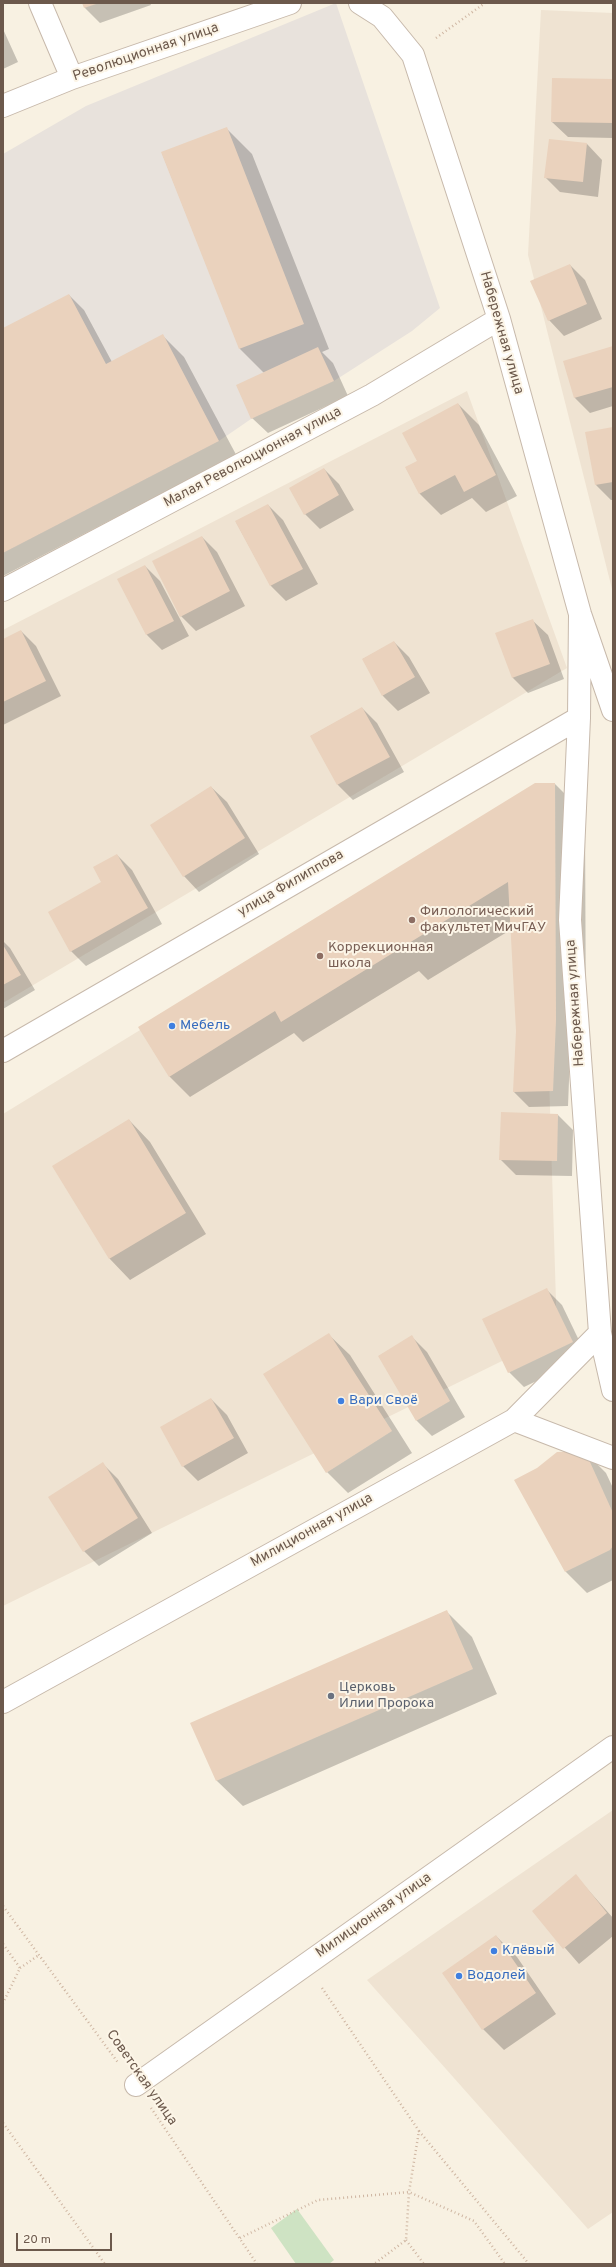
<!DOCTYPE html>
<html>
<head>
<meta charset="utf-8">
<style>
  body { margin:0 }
  #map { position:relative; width:616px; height:2267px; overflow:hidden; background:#f8f1e2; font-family:Overpass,sans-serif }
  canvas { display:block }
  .frame { position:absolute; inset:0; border:4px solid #6c594c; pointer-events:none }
  .scale { position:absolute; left:16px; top:2233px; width:96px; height:18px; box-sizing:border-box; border:2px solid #6c594c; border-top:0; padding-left:5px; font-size:12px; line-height:14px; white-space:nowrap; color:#6c594c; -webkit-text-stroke:3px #fcf5e7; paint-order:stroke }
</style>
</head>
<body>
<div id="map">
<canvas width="616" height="2267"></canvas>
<div class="frame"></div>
<div class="scale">20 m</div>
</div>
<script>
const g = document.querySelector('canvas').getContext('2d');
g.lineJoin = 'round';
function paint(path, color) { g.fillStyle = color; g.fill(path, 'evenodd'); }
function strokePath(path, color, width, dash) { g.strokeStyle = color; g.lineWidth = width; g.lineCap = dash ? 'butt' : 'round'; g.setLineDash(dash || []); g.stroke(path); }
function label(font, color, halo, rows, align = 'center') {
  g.font = font + ' Overpass,sans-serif'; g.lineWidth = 4; g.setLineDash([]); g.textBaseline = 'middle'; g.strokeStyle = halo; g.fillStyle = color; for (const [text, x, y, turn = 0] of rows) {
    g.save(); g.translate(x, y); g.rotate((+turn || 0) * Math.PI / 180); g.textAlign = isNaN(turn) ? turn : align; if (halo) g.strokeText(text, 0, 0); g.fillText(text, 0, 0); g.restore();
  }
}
paint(new Path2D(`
  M541,10L613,13V593L528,255Z
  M467,391L567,668L3,1003V630Z
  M540,785L557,1334L3,1606V1114Z
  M613,1810V2212L588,2229L367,1980Z`), '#efe3d2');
paint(new Path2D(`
  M336,3L440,308L412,331L334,381L251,419L219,441L3,553V154L86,106Z`), '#e8e2dc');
paint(new Path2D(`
  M297,2209L334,2260L329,2264H296L271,2228Z`), '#cee3c3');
paint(new Path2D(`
  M83,3H150L151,5L100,23L85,8Z
  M3,29L18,62L3,69Z
  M613,80V138L568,137L552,122Z
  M226,128L252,154L329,349L322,352L333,363L348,396L268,433L252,418L264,373L240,349L162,153Z
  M550,140L587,144L602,160L598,197L560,192L545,177Z
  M570,265L585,280L602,319L564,336L549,320Z
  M69,295L84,310L112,362L163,336L184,357L240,462L184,491L178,485L3,576V329Z
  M613,347V406L590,413L575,398L564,362Z
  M458,404L479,425L517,496L486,512L472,498L441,515L420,494L406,468L419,461Z
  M613,428V500H611L596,485L586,433Z
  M324,469L339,484L354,510L320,529L305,514Z
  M268,505L283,520L318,584L286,601L271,586L236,522Z
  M202,537L217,552L245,606L196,631L181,616Z
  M145,566L160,581L189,636L162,650L147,635L119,580Z
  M532,620L548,635L564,679L528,693L512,677Z
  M21,631L36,646L61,696L3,725V640Z
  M394,642L409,657L430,693L398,711L383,696L363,659Z
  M362,708L377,723L404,772L353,800L338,785L311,736Z
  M555,784L585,814L586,1050L570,1055L568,1106L529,1107L514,1092L517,1031L512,929L428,980L419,971L303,1042L294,1033L190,1097L169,1076Z
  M211,787L227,802L259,854L199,892L184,876Z
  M117,855L132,870L162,924L86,966L71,951Z
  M3,941L10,948L35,990L3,1009Z
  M558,1115L573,1130L572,1176L516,1175L500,1159Z
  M129,1120L150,1142L206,1234L130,1280L109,1258Z
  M547,1290L562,1305L587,1357L524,1387L509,1372Z
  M328,1334L350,1355L412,1453L348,1493L327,1472Z
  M412,1337L427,1352L465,1417L432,1436L417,1421L379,1356Z
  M211,1399L227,1415L248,1453L198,1481L183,1466Z
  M585,1452L606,1473L613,1488V1580L587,1593L566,1572L516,1481Z
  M103,1464L118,1479L152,1533L99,1566L84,1551Z
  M446,1611L472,1637L497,1694L243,1806L217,1781L192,1724Z
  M576,1876L613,1918V1936L579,1964L533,1911Z
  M496,1936L517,1957L556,2014L504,2050L483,2029Z`), '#0003');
paint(new Path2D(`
  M82,3H99L84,8Z
  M552,78L613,79V123L551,122Z
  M227,127L304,324L239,349L161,152Z
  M549,139L587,143L583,182L544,178Z
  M570,264L587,304L548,321L530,281Z
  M69,294L106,364L163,334L219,441L3,553V328Z
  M613,346V387L574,398L563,361Z
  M318,347L334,381L251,419L236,385Z
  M458,403L496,475L464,492L455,475L419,494L405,467L417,461L402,433Z
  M613,427V482L595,485L585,432Z
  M324,468L339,495L304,515L289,488Z
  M268,504L303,569L270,586L235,521Z
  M202,536L230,591L180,617L152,561Z
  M145,565L174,621L146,635L117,579Z
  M533,619L550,664L512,678L495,633Z
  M21,630L46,681L3,702V639Z
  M394,641L415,677L382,696L362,659Z
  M362,707L390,757L337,785L310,736Z
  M535,783H555L556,1020L553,1091L513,1092L516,1031L508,882L281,1022L275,1011L169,1077L138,1027Z
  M211,786L245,838L183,877L150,825Z
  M117,854L148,908L70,952L48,912L101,882L93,867Z
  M3,945L21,975L3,985Z
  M501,1112L558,1114L557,1161L499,1160Z
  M129,1119L186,1213L109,1259L52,1166Z
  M547,1288L573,1342L508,1373L482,1319Z
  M329,1333L392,1431L326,1473L263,1374Z
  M412,1335L450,1401L416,1421L378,1356Z
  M211,1398L234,1438L182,1467L160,1427Z
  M585,1451L613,1513V1546L610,1550L565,1572L514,1480L537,1468L557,1452Z
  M103,1462L138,1518L83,1552L48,1497Z
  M447,1610L473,1669L216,1781L190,1723Z
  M576,1874L607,1913L563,1949L532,1911Z
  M496,1935L536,1993L482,2030L442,1973Z`), '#ead2bd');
const minor = new Path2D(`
  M40,3L72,78
  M360,3L382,17L413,55L499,319L580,614L613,710
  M3,106L72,78L290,3
  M3,590L372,395L499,319
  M580,614L579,718L570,920L600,1333L613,1390
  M3,1051L579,718
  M514,1420L613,1458
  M3,1702L514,1420L600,1333
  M136,2085L613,1747`);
strokePath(minor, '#c7b9ab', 24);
strokePath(new Path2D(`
  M436,38L485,3
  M3,1906L119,2064
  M3,1944L20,1968L3,2003
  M20,1968L39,1955
  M322,1988L419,2131L409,2192L406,2240L374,2264
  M151,2108L257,2264
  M3,2123L105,2264
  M419,2131L529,2264
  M240,2238L318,2200L409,2192L474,2221L505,2264
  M406,2240L424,2264`), '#ceb5a1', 2.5, [1, 3]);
strokePath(minor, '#fff', 22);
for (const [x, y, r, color] of [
  [412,920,4,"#8d6e63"],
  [320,956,4,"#8d6e63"],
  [172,1026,4,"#3f7fe0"],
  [341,1401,4,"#3f7fe0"],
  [331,1696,4,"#6b7280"],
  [494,1951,4,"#3f7fe0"],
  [459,1976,4,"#3f7fe0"]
]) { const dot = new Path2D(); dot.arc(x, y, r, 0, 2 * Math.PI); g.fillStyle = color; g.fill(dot); strokePath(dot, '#fcf5e7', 1.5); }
label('14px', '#6c594c', '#fcf5e7', [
  ["Революционная улица",146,53,-19],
  ["Набережная улица",501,333,74],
  ["Малая Революционная улица",253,458,-28],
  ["улица Филиппова",291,884,-30],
  ["Набережная улица",576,1003,-94],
  ["Милиционная улица",312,1531,-29],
  ["Милиционная улица",374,1916,-35],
  ["Советская улица",141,2078,55]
]);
label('14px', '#785e54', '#fcf5e7', [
  ["Филологический",420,912],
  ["факультет МичГАУ",420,928],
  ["Коррекционная",328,948],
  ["школа",328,964]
], 'left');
label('14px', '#366cbe', '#fcf5e7', [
  ["Мебель",180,1026],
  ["Вари Своё",349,1401],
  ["Клёвый",502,1951],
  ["Водолей",467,1976]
], 'left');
label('14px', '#5b616d', '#fcf5e7', [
  ["Церковь",339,1688],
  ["Илии Пророка",339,1704]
], 'left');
</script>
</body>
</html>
